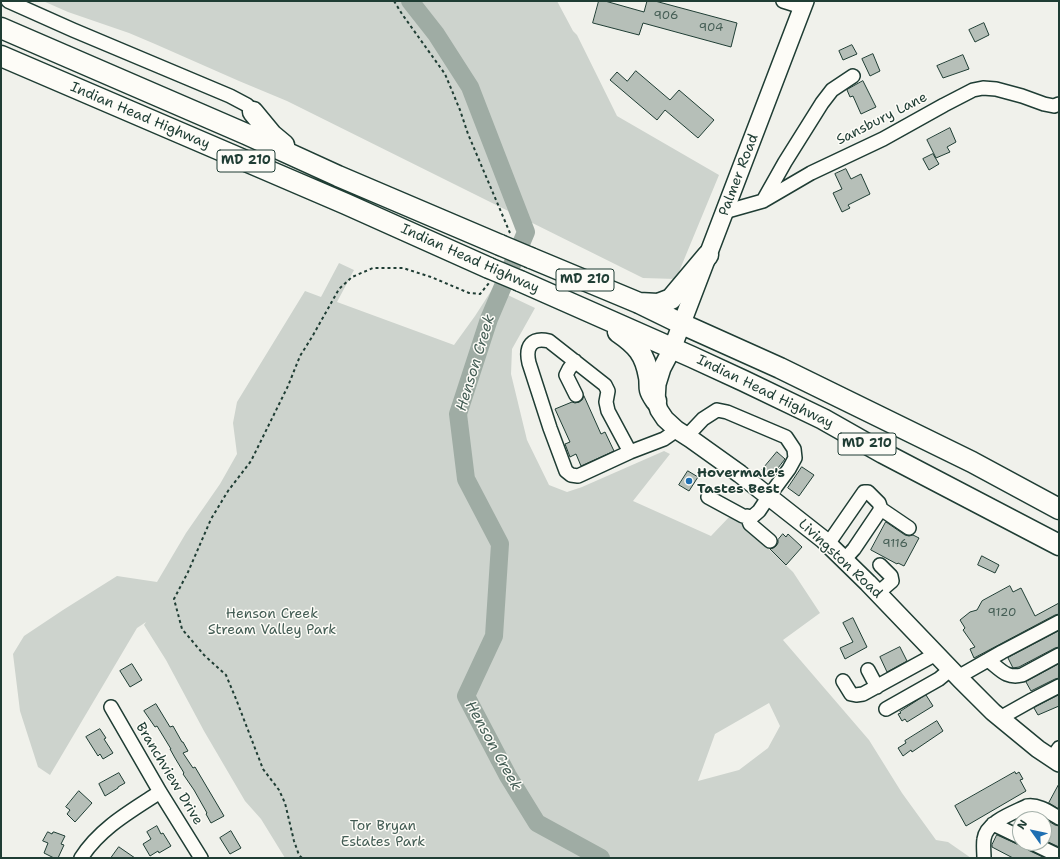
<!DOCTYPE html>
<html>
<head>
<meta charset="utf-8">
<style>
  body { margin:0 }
  #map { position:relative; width:1060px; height:859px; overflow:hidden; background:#f0f1eb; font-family:"Shantell Sans",sans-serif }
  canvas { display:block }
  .frame { position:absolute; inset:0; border:2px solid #1f3d34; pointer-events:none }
  .north { position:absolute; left:1012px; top:811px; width:40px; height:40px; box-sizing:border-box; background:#fdfcf7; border:1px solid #a4b0a9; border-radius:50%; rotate:303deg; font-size:11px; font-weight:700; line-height:16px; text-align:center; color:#1f3d34 }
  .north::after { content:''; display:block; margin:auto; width:14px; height:18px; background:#1f6fb2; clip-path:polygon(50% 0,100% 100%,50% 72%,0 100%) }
</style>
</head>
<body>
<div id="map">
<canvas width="1060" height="859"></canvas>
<div class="frame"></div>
<div class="north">N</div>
</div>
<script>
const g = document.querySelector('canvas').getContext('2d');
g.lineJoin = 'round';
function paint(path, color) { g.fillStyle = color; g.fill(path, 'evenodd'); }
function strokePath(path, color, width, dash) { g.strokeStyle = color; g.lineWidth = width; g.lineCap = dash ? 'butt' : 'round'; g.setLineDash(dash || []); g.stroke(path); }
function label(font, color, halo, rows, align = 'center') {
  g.font = font + ' "Shantell Sans",sans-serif'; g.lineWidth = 3; g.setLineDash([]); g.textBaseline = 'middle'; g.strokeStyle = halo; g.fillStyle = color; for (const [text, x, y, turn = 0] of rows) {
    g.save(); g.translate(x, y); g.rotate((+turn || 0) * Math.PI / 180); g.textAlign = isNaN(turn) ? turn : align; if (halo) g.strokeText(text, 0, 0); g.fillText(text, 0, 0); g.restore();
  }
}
paint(new Path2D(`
  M43,1H557L573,31L577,35L617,116L719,175L676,279L643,278L287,101L239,81L155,44L129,33L68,12Z
  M339,263L354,270L337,302L454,345L475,316L493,288L535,308L512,349L511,374L527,440L549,485L567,492L582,487L664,451L670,454L633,501L711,536L732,514L793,572L820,613L783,640L869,740L902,793L936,840L948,842L971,858H285L261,819L245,801L204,731L166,660L144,625L146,622L137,628L50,775L38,767L20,711L13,654L24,636L63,610L117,576L157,582L186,533L220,484L237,454L233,423L237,402L305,291L321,297ZM769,703L780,726L768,748L739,770L698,781L715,734Z`), '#cdd3cd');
strokePath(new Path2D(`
  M410,1L436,34L470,87L526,232L489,319L458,414L466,479L500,544L494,636L466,696L508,776L537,823L601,858`), '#9faca4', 18);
const building = new Path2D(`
  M599,1H605L644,12L647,1H655L737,23L731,47L643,23L639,35L593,23Z
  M984,23L989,35L975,42L969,30Z
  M852,45L857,54L843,60L839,51Z
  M873,54L880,71L870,76L862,59Z
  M963,55L969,69L943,78L937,66Z
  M636,71L670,100L679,90L714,120L698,138L665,110L657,120L610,80L617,72L627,81Z
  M863,81L876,107L861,114L853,96L850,97L847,90Z
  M950,128L956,142L947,147L950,152L936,158L927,140Z
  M933,154L939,164L929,170L923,159Z
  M846,169L851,179L861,174L870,194L848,205L850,208L842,212L833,193L842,189L835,174Z
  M584,396L601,434L605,432L614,451L581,466L576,454L570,457L565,444L570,442L555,409L572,402L575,403L579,402L582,400Z
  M777,452L785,459L771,477L762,470Z
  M802,467L814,475L799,496L788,488Z
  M688,471L698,477L689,491L679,485Z
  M886,522L905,535L909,536L913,535L919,538L904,566L898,563L897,564L871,550Z
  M783,534L786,537L788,534L802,547L786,565L770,549L773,548L776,546L778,543V540Z
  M982,556L999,565L995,573L978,565Z
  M1010,586L1013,592L1021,588L1035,616L1059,603V614L1055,615L974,658L970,649L975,647L963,630L965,628L960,620L970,612L977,610L982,601Z
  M853,618L867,647L845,659L840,648L853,642L843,623Z
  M1059,631V647L1055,648L1019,667L1013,668L1008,658Z
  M900,647L907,661L887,672L880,657Z
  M132,664L142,680L130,687L120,671Z
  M1059,664V678L1055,679L1031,691L1026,682Z
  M926,695L933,706L907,722L905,719L902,721L898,714L901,713L900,712Z
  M1059,695V706L1038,715L1034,708Z
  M156,704L170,727L173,726L182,742H183L188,751L183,753L193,768L195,767L224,816L211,823L206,814L207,813L194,790L183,774L184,773L175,758L170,749H171L157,726L155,727L144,711Z
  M937,721L943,731L912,752L911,750L903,756L898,748L906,743L905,741Z
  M100,729L106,738L104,739L113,753L103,759L100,754L98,756L86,737Z
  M1015,772L1016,774L1019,772L1023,779L1020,780L1026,791L966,826L955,806Z
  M119,773L125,783L118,787V788L105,796L99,784Z
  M1059,784V809L1049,803Z
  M79,791L92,803L75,822L67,814L70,810L66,807Z
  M1031,814L1040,816L1055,825L1059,826V847L1044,840V819H1028Z
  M157,826L161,834L163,833L171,846L159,853L158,851L150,856L143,844L151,839L147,832Z
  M231,831L241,848L230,854L220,838Z
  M48,832L52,834L53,832H54L65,836L61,844L64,845L58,858H54L44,853L48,843L43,841Z
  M997,835L1017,844L1020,845L1024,844L1025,847L1028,850L1045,858H1013L992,847V845Z
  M119,847L135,858H111Z`);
paint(building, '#b6bfb8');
strokePath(building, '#1f3d34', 1);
const minor = new Path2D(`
  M8,1L73,30L230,96L247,105L253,112
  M783,1L802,7
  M763,201L785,162L822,103L832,90L853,76
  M724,212L763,201L811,173L883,139L944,105L973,90L983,88L996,89L1022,96L1044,104L1054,106L1059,104
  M575,361L569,369L566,375L576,395
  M687,436L703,419L717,410L727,412L786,437L794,449L795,458L789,469L769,496L759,511L752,517L743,516L708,497
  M630,452L608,411L606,402L608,391L605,385L549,341C532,337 525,346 529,363L550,428L566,471L571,475L578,476L630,452L664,439L677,430
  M881,509L909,528
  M747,516L750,524L770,541
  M828,544L864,492H868L879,503L881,509L854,549L844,560
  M878,593L892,581L891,576L880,565
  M988,660C1000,669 1006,679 1022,675L1059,655
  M868,670L877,687
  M958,677L1002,652L1059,622
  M843,681L851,694L856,695L863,694L936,654
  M111,707L160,792L201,858
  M886,709L939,679L951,669
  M1000,718L1032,700L1059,686
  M1052,758L1059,748
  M993,824L1020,837
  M1032,843L1059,856
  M81,858C100,828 131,811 160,792
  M984,858C984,852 983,845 984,839C986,822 1013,813 1027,806C1038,804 1049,812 1059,818`);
const major = new Path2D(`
  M805,1L672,349L662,368L657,384L656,401L659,410L665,419L677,430L691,439L740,474L824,540L868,583L961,680L993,712L1038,749L1059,763`);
const highway = new Path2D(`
  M1,28L246,134L338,176L500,245
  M1,56L346,204L489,268
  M253,112L272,135L284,145
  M531,258L639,303L682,324L780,368L972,462L1059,509
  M520,281L692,357L744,381L823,419L883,453L1059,545
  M639,303L658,304L671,299L708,255
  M618,332C637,345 645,354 649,377C650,381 649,386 650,390C651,394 654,398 656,401`);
strokePath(minor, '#1f3d34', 16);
strokePath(major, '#1f3d34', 20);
strokePath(highway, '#1f3d34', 23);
strokePath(new Path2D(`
  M394,1L402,14L445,74L460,110L468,134L510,233
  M302,858L299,855L294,841L285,803L279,790L263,769L236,699L226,675L204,655L182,629L174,599L188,572L211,519L228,491L251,461L288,386L300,356L312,337L339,289L352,277L373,268H403L431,277L469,293L480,294L489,283`), '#1f3d34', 2, [3, 3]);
strokePath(minor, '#fdfcf7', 13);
strokePath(major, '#fdfcf7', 17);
strokePath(highway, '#fdfcf7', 20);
const highwayBridge = new Path2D(`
  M500,245L531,258
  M489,268L520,281`);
strokePath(highwayBridge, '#1f3d34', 23, []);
strokePath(highwayBridge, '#fdfcf7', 20);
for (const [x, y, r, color] of [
  [689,481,4,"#1f6fb2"]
]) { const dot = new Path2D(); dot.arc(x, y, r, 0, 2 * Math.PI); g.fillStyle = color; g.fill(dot); strokePath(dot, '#fdfcf7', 1.5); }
label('12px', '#455e55', null, [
  ["906",666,16],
  ["904",711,28],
  ["9116",895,544],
  ["9120",1002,613]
]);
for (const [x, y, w] of [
  [246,161,58],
  [585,280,58],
  [867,444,58]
]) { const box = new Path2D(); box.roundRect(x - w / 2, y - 11, w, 22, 3); g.fillStyle = '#fdfcf7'; g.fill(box); strokePath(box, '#1f3d34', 1); }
label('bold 13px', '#1f3d34', null, [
  ["MD 210",246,161],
  ["MD 210",585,280],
  ["MD 210",867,444]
]);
label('14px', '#1f3d34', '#fdfcf7', [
  ["Indian Head Highway",140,116,23],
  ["Sansbury Lane",882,119,-27],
  ["Palmer Road",739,175,-69],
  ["Indian Head Highway",470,259,24],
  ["Indian Head Highway",765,392,26],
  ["Livingston Road",840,559,43],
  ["Branchview Drive",169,774,59]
]);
label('bold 14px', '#1f3d34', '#fdfcf7', [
  ["Hovermale's",697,473],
  ["Tastes Best",697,489]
], 'left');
label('14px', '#425b53', '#fdfcf7', [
  ["Henson Creek",272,614],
  ["Stream Valley Park",272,630],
  ["Tor Bryan",383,826],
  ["Estates Park",383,842]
]);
label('italic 15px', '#455e56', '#fdfcf7', [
  ["Henson Creek",476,363,-73],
  ["Henson Creek",493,746,61]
]);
</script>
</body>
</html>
